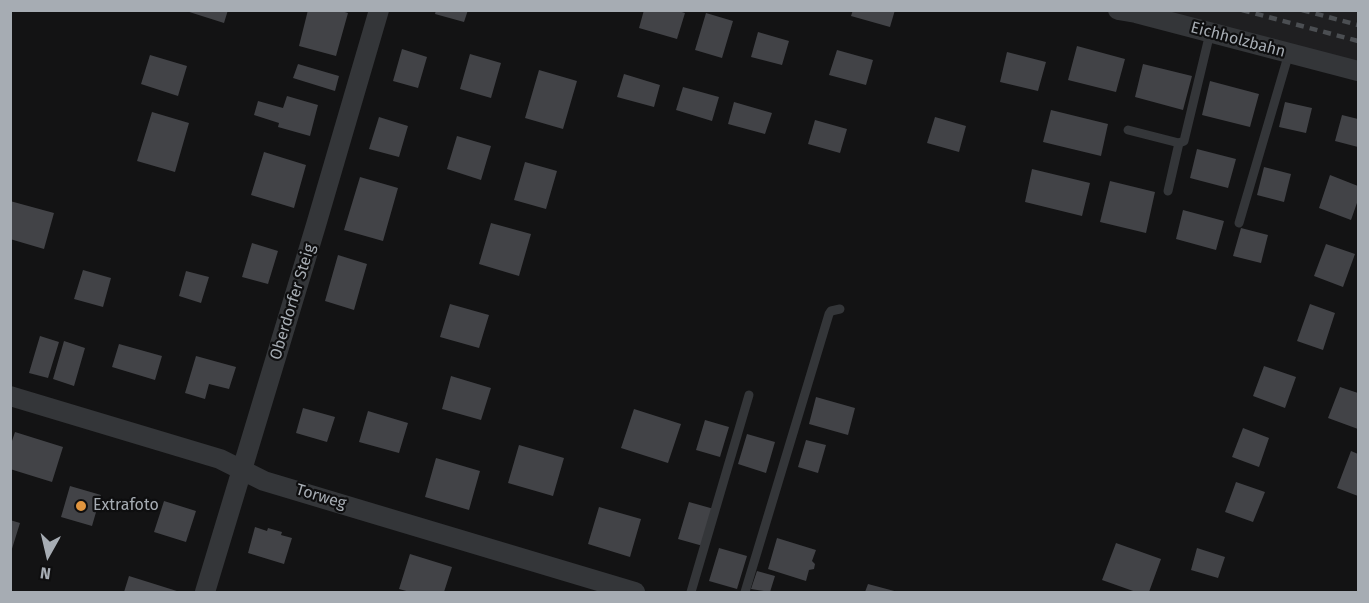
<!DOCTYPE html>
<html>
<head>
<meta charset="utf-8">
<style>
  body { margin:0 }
  #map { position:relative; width:1369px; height:603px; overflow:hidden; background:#131314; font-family:"Fira Sans",sans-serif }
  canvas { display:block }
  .frame { position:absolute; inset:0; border:12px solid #a6acb3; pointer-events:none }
  .north { position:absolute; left:18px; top:525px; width:60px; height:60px; -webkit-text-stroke:4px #0e0e0f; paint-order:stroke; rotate:188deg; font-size:16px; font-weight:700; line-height:24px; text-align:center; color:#a6acb3 }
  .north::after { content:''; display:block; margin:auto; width:21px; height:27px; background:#a6acb3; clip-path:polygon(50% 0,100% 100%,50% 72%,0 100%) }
</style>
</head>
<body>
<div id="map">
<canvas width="1369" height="603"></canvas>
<div class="frame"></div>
<div class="north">N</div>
</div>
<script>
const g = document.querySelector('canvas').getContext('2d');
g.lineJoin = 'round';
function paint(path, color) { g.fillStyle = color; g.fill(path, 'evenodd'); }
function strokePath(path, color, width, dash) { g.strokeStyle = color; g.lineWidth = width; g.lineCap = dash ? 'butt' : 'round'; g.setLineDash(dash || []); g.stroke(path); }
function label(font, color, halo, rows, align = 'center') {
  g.font = font + ' "Fira Sans",sans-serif'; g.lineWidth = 4.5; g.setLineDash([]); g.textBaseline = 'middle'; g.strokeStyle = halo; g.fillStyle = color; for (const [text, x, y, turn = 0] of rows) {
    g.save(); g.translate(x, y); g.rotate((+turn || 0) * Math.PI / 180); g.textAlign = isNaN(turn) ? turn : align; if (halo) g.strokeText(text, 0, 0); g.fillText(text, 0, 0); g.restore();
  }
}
paint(new Path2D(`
  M1157,11H1358V62Z`), '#1f1f21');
paint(new Path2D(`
  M183,10H228L224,23Z
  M308,10H338L348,13L336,56L299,46Z
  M436,10H468L464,22L435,14Z
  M644,10H675L685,13L677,39L639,28Z
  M853,10H895L890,27L851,16Z
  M706,13L733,21L722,58L695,50Z
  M758,32L789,41L782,65L751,57Z
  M1077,46L1125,59L1116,92L1068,80Z
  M402,49L427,57L418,88L393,81Z
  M837,50L873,60L866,85L829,75Z
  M1007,52L1046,62L1038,91L1000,82Z
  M470,54L501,63L491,98L460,89Z
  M150,55L187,66L178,96L141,84Z
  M298,64L339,76L335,91L293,78Z
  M1143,64L1192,76L1183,110L1135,97Z
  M539,70L577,81L563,129L525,118Z
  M624,74L660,85L654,107L617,97Z
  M1210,81L1259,94L1250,127L1202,115Z
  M683,87L719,97L712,121L676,110Z
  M287,96L318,105L310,136L278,127L279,123L254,115L258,101L283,108Z
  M734,102L772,113L765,134L728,124Z
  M1285,102L1312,108L1306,133L1279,127Z
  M1051,110L1108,124L1101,156L1043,142Z
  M152,112L189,123L175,172L137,161Z
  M1342,115L1358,119V147L1335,141Z
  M379,117L408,126L399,157L369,149Z
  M935,117L966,126L959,152L927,143Z
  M815,120L847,129L840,153L808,144Z
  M457,136L491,146L481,180L447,169Z
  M1197,149L1236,159L1228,188L1190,178Z
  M264,152L306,165L294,208L251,195Z
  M525,162L557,171L546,209L514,200Z
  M1264,167L1291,174L1284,202L1257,195Z
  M1032,169L1090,183L1082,216L1025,202Z
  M1330,175L1358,186V200L1351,220L1319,208Z
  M360,177L398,188L383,241L344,230Z
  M1110,181L1155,192L1146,233L1100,222Z
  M10,201L54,213L44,249L10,239Z
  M1183,210L1224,221L1216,250L1176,239Z
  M491,223L531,234L519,276L479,264Z
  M1241,228L1268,235L1261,263L1233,256Z
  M252,243L278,251L268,284L242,277Z
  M1326,244L1355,254L1343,287L1314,276Z
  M338,255L367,264L354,310L325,301Z
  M83,270L111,278L103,307L74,299Z
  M186,271L209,277L201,303L179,296Z
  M450,304L489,315L479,348L440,337Z
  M1310,304L1335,313L1323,350L1297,341Z
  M40,336L59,342L48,378L29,373Z
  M64,341L85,348L74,386L53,379Z
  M119,344L162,356L155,380L112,367Z
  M196,356L236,367L229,389L209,384L205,399L185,393Z
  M1264,366L1296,377L1285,408L1253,396Z
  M451,376L491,388L481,420L442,409Z
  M1340,387L1358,393V429L1328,418Z
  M816,397L855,408L848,435L809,424Z
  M303,408L335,417L327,442L296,433Z
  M634,409L681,424L668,463L621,448Z
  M368,411L408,423L399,453L359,442Z
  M705,420L729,427L720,457L696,450Z
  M1243,428L1269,438L1259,467L1232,457Z
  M15,432L63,447L52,482L10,469V447Z
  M747,434L775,442L766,473L738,464Z
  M806,440L826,445L818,473L798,467Z
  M519,445L564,458L553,496L508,483Z
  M1351,451L1358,454V496L1337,488Z
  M436,458L480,471L469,510L425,497Z
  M1236,482L1265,492L1253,522L1225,512Z
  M70,486L101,495L92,526L61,517Z
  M164,501L196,511L186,542L154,532Z
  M689,502L714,509L703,546L678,539Z
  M599,507L641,519L630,557L588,544Z
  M10,520L20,523L11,552H10Z
  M255,527L267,531L268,528L282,532L281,535L292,538L284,564L248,553Z
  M777,538L816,550L812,561L815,564L814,569L809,570L806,581L768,569Z
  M1116,543L1161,559L1149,592H1136L1102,580Z
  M719,548L747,556L737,589L709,581Z
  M1197,548L1225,557L1218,578L1191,570Z
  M410,554L452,567L444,592H410L399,589Z
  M757,571L775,576L770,592L751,589Z
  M129,576L180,592H124Z
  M868,584L898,592H865Z`), '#424347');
strokePath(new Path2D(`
  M1128,130L1179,143L1184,141L1210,33
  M1168,191L1179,143
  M1239,223L1289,53
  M691,592L749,395
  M745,592L829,314L831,311L840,309`), '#343639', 9);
strokePath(new Path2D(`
  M1118,10L1136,13L1358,71
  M10,396L220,459L264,481L635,592
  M205,592L316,225L379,10`), '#343639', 20);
strokePath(new Path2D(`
  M1242,10L1358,41
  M1302,10L1358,25`), '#4b4e52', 4.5, [8, 6]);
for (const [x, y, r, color] of [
  [81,506,6,"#e0953f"]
]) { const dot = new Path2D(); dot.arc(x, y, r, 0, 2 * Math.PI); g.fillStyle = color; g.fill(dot); strokePath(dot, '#0e0e0f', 2); }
label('16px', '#a6acb3', '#0e0e0f', [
  ["Eichholzbahn",1238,40,15],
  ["Oberdorfer Steig",293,302,-73],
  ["Torweg",321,497,17]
]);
label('16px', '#a6acb3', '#0e0e0f', [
  ["Extrafoto",93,506]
], 'left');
</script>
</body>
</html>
